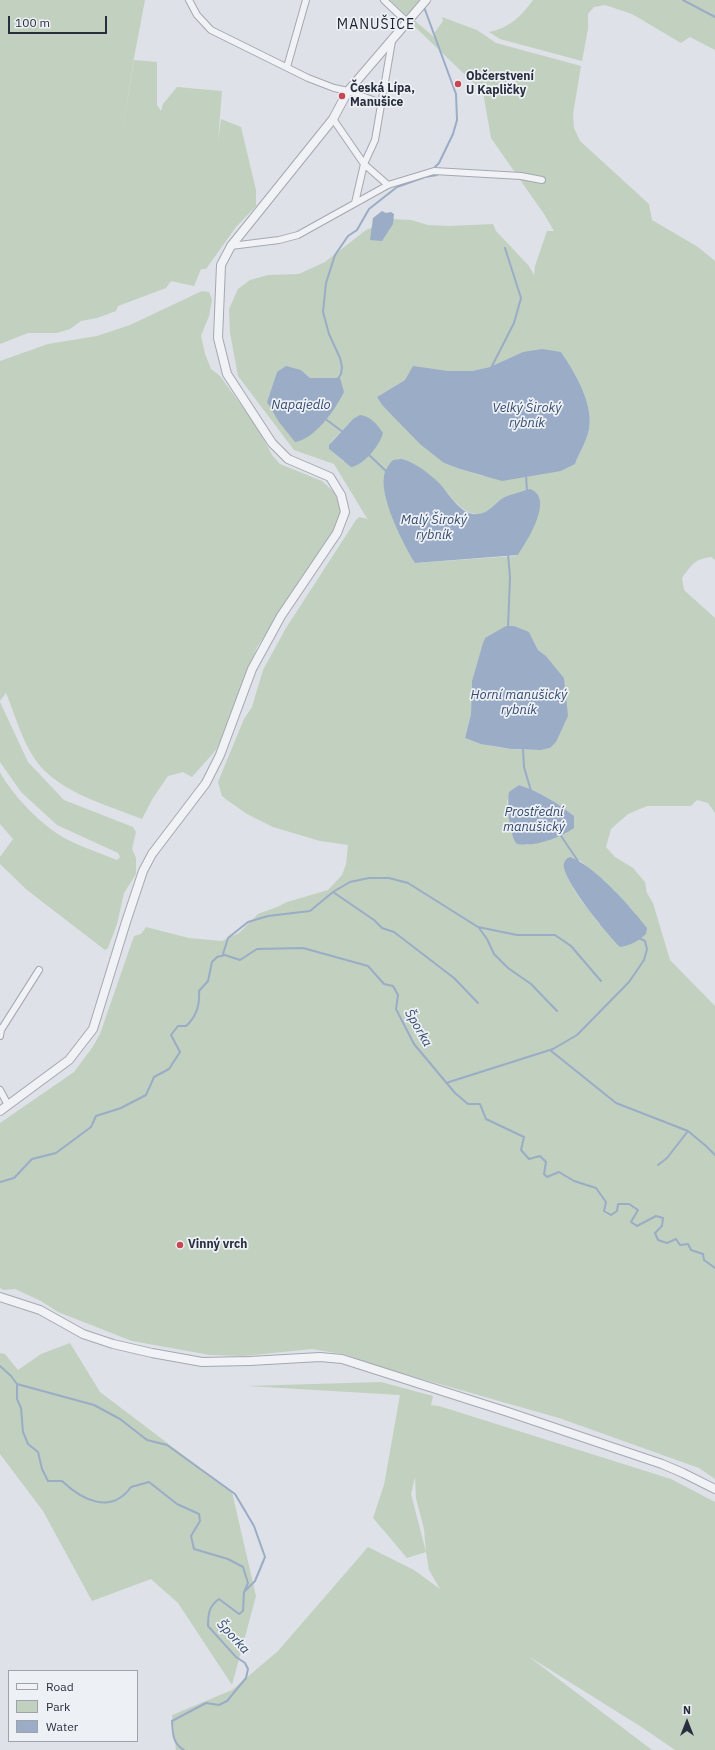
<!DOCTYPE html>
<html>
<head>
<meta charset="utf-8">
<style>
  body { margin:0 }
  #map { position:relative; width:715px; height:1750px; overflow:hidden; background:#dee1e7; font-family:"IBM Plex Sans",sans-serif }
  canvas { display:block }
  .legend { position:absolute; left:8px; top:1670px; width:130px; height:72px; box-sizing:border-box; background:#edf0f4; border:1px solid #9ea2ab; margin:0; padding:5px 7px; list-style:none; font-size:12px; color:#282e3d }
  .legend li { display:flex; align-items:center; gap:8px; height:20px }
  .legend b { width:20px; border:1px solid #9ea2ab }
  .north { position:absolute; left:667px; top:1702px; width:40px; height:40px; -webkit-text-stroke:3px #edf0f4; paint-order:stroke; rotate:0deg; font-size:11px; font-weight:700; line-height:16px; text-align:center; color:#282e3d }
  .north::after { content:''; display:block; margin:auto; width:14px; height:18px; background:#282e3d; clip-path:polygon(50% 0,100% 100%,50% 72%,0 100%) }
  .scale { position:absolute; left:8px; top:16px; width:99px; height:18px; box-sizing:border-box; border:2px solid #282e3d; border-top:0; padding-left:5px; font-size:12px; line-height:14px; white-space:nowrap; color:#282e3d; -webkit-text-stroke:3px #edf0f4; paint-order:stroke }
</style>
</head>
<body>
<div id="map">
<canvas width="715" height="1750"></canvas>
<ul class="legend">
<li><b style="height:5px;background:#f0f2f5"></b>Road</li>
<li><b style="height:11px;background:#c2d0bf"></b>Park</li>
<li><b style="height:11px;background:#9aacc6"></b>Water</li>
</ul>
<div class="north">N</div>
<div class="scale">100 m</div>
</div>
<script>
const g = document.querySelector('canvas').getContext('2d');
g.lineJoin = 'round';
function paint(path, color) { g.fillStyle = color; g.fill(path, 'evenodd'); }
function strokePath(path, color, width, dash) { g.strokeStyle = color; g.lineWidth = width; g.lineCap = dash ? 'butt' : 'round'; g.setLineDash(dash || []); g.stroke(path); }
function label(font, color, halo, rows, align = 'center') {
  g.font = font + ' "IBM Plex Sans",sans-serif'; g.lineWidth = 3.5; g.setLineDash([]); g.textBaseline = 'middle'; g.strokeStyle = halo; g.fillStyle = color; for (const [text, x, y, turn = 0] of rows) {
    g.save(); g.translate(x, y); g.rotate((+turn || 0) * Math.PI / 180); g.textAlign = isNaN(turn) ? turn : align; if (halo) g.strokeText(text, 0, 0); g.fillText(text, 0, 0); g.restore();
  }
}
paint(new Path2D(`
  M0,0H145L134,58L118,161L134,60L157,62V105L161,111L163,104L177,87L222,91L218,141L221,119L241,127L256,190V206L236,227L206,269H201L194,286L171,281L166,288L118,306L116,311L97,318L81,321L70,329L57,333H28L0,344Z
  M390,0H420L407,16Z
  M533,0H715V50L690,37L681,43L632,14L605,5L594,7L588,14V29L582,61L500,39L489,32C509,28 521,17 533,0Z
  M442,17L477,30L496,43L581,66L573,114L574,128L580,141L649,204L652,220L698,247L715,261V560L711,557C694,559 691,566 682,578L684,590L715,618V813L708,803L697,800L691,806H647L628,814L611,829L606,847L615,857L633,868L645,882L647,893L653,903L670,960L715,1006V1479L699,1468L559,1418L369,1364L347,1355L312,1349L244,1356L210,1355L132,1341L58,1312L41,1301L15,1289L4,1290L0,1288V1123L74,1072L92,1048L100,1034L134,936L141,934L146,927L189,938L222,941L239,933L258,914L277,907L287,902L328,890L342,875L346,864L348,845L320,841L273,827L247,814L227,800L222,796L218,782L244,719L252,707L263,670L286,628L356,520L359,517L365,518L368,520L334,464L294,450L238,376L230,333L229,309L238,289L250,280L268,275L299,274L325,262L366,230L392,219L411,220L428,225L449,226L493,224L496,231L529,266L534,275L535,266L547,231H554L544,214L491,138L483,92L412,24V21L414,20L434,37L435,32L443,21ZM524,352H561C575,372 594,404 589,429C587,441 579,453 575,464L561,471L483,476L460,469L444,463L382,405L377,397L405,380L448,371H472L490,367ZM301,370L310,378L330,379L267,402L277,372ZM353,419L344,462L329,449L331,442ZM440,484C451,497 468,524 489,510L518,555L515,556L415,563L400,533L391,511ZM529,632L538,650L546,656L564,678L566,700L550,748C522,753 492,748 465,738L471,714L472,681L485,638ZM519,785C538,791 558,803 574,816L555,837L526,845L512,835L507,801ZM579,860L604,880L636,914L600,925C588,908 565,884 564,863Z
  M202,291L209,292L212,300L209,316L201,336L205,354L211,369L220,376L257,427L272,455L280,464L322,481L334,492L340,505V515L335,532L257,647L227,727L216,750L192,777L183,772L168,776L153,798L142,819C105,804 52,791 31,753C20,734 14,712 6,693L0,701V361L48,344L97,336L130,325Z
  M0,702L28,762L64,800L133,827L136,832L132,849L136,858V874L124,893L117,924L108,948L105,950L27,890L0,864V857L13,839L0,824V772C12,795 42,826 66,839C82,847 100,853 117,860L120,857L118,853L57,825L21,792L0,762Z
  M70,1343L100,1392L232,1492L256,1596L232,1685L178,1603L151,1579L92,1601L43,1511L0,1454V1353L5,1354L18,1370L41,1354Z
  M381,1382L433,1396L431,1405L439,1406L671,1479L715,1502V1750H675L643,1728L528,1656L652,1750H176L172,1715L232,1690L278,1651L368,1547L414,1570L440,1589L429,1570L426,1552L407,1558L373,1518L384,1485L400,1395L247,1386ZM415,1477L416,1498L424,1529L426,1552L411,1494Z`), '#c2d0bf');
paint(new Path2D(`
  M382,211L386,213L391,212L394,214L393,224L382,241L370,240L373,218Z
  M542,349L561,352C575,372 594,405 589,429C587,441 579,453 575,464L561,471L502,481L460,469L444,463L420,444L382,405L377,397L405,380L413,366L448,371H472L490,367L523,352Z
  M286,366L301,370L310,378H340L344,392C335,410 315,439 295,442L279,422L267,402L277,372Z
  M360,415C370,416 377,424 383,433C380,445 364,465 351,467L329,449V445L353,419Z
  M402,459C416,463 430,474 440,484C450,495 461,516 478,514C489,513 494,504 503,498C511,494 521,492 530,489C555,498 527,541 518,555L415,563C403,544 380,498 384,476C385,470 389,464 393,460Z
  M506,626H514L529,632L538,650L546,656L564,678L568,716L556,742L550,748L540,750L511,749L481,744L465,738L471,714L472,681L483,643L485,638Z
  M519,785C538,791 558,803 574,816V828C559,838 536,847 517,844C509,836 507,803 509,792Z
  M570,857C595,866 630,906 647,928L646,934C637,942 631,945 620,947C608,935 560,878 564,863C565,860 567,858 570,857Z`), '#9aacc6');
strokePath(new Path2D(`
  M683,0L715,17
  M491,368L514,323L521,298L505,248
  M337,380L341,374L342,367L340,358L329,334L323,312L326,283L335,255L348,236L357,230L369,209L397,187L425,177L437,175L435,167L439,163L453,134L457,120L456,94L424,7
  M324,418L343,432
  M367,453L387,472
  M526,474L527,492
  M508,554L510,577L508,628
  M523,749L524,767L531,791
  M559,833L578,861
  M333,892L374,920L382,928L394,932L454,978L478,1003
  M479,928L487,939L494,954L508,968L531,984L557,1011
  M223,954L228,938L248,922L268,916L310,911L333,892L350,882L369,878H389L408,883L478,927L517,935H555L571,946L601,981
  M550,1050L616,1103L688,1131L706,1146L715,1155
  M446,1083L553,1049L577,1035L629,982L644,960L647,949L645,941L639,938
  M658,1165L667,1158L688,1131
  M0,1182L14,1178L32,1159L56,1153L91,1127L96,1116L121,1108L146,1095L154,1077L169,1069L180,1052L171,1035L178,1026H186C196,1017 200,1005 199,991L208,981L212,962L217,957L225,955L240,960L257,949L303,948L368,966L384,984L393,986L398,995L396,1009L414,1044L455,1093L468,1104H480L486,1119L524,1137L521,1150L529,1159L540,1156L546,1162L544,1174L547,1177L559,1172L574,1181L596,1188L606,1202L604,1211L611,1215L617,1211L618,1204H629L638,1210L631,1222L637,1226L656,1216L663,1218L662,1226L655,1233L658,1240L667,1243L676,1239L680,1245L688,1244L691,1250L703,1254L704,1260L715,1268
  M0,1366L11,1376L17,1384V1399L21,1408L23,1432L28,1444L38,1452L42,1469L48,1481H62C82,1500 111,1515 131,1487L149,1482L177,1504L199,1514L200,1521L191,1536L194,1549L228,1559L243,1567L248,1583L244,1592L243,1611L239,1614L219,1599C209,1606 208,1614 208,1626L236,1657L245,1663L248,1669L246,1678L227,1701L219,1705L206,1703L172,1721C173,1733 172,1743 184,1750
  M17,1384L94,1405L120,1419L147,1440L167,1445L235,1494L254,1526L265,1557L255,1581L245,1591`), '#9aacc6', 2);
const minor = new Path2D(`
  M189,0L197,15L211,30L308,78L334,88L348,91L381,103
  M384,0L407,22
  M287,67L306,0
  M333,119L364,164L388,185
  M355,203L364,164L375,140L392,41
  M231,246L279,240L298,235L388,185L434,171L521,176L542,180
  M0,1029L1,1030L0,1036
  M1,1030L39,970
  M0,1090L8,1105`);
const tertiary = new Path2D(`
  M0,1111L69,1060L93,1029L126,922L143,871L152,854L206,783L220,755L252,669L281,616L337,533L345,512L341,495L330,477L288,459L272,443L227,374L218,338L221,265L231,246L333,119L348,91L426,0
  M0,1297L40,1310L83,1334L113,1344L152,1353L202,1362L250,1361L320,1357L342,1359L508,1412L662,1464L683,1473L715,1489`);
strokePath(minor, '#a4a8b1', 8);
strokePath(tertiary, '#a4a8b1', 10);
strokePath(minor, '#f0f2f5', 6);
strokePath(tertiary, '#f0f2f5', 8);
for (const [x, y, r, color] of [
  [458,84,4,"#c84752"],
  [342,96,4,"#c84752"],
  [180,1245,4,"#c84752"]
]) { const dot = new Path2D(); dot.arc(x, y, r, 0, 2 * Math.PI); g.fillStyle = color; g.fill(dot); strokePath(dot, '#edf0f4', 1.5); }
label('bold 12px', '#282e3d', '#edf0f4', [
  ["Občerstvení",466,77],
  ["U Kapličky",466,91],
  ["Česká Lípa,",350,89],
  ["Manušice",350,103],
  ["Vinný vrch",188,1245]
], 'left');
label('italic 13px', '#344a6f', '#edf0f4', [
  ["Napajedlo",301,405],
  ["Velký Široký",527,408],
  ["rybník",527,423],
  ["Malý Široký",434,520],
  ["rybník",434,535],
  ["Horní manušický",519,695],
  ["rybník",519,710],
  ["Prostřední",534,812],
  ["manušický",534,827],
  ["Šporka",418,1028,60],
  ["Šporka",233,1637,47]
]);
g.letterSpacing = '1px';
label('14px', '#1a1f2d', '#edf0f4', [
  ["MANUŠICE",376,25]
]);
g.letterSpacing = '0px';
</script>
</body>
</html>
